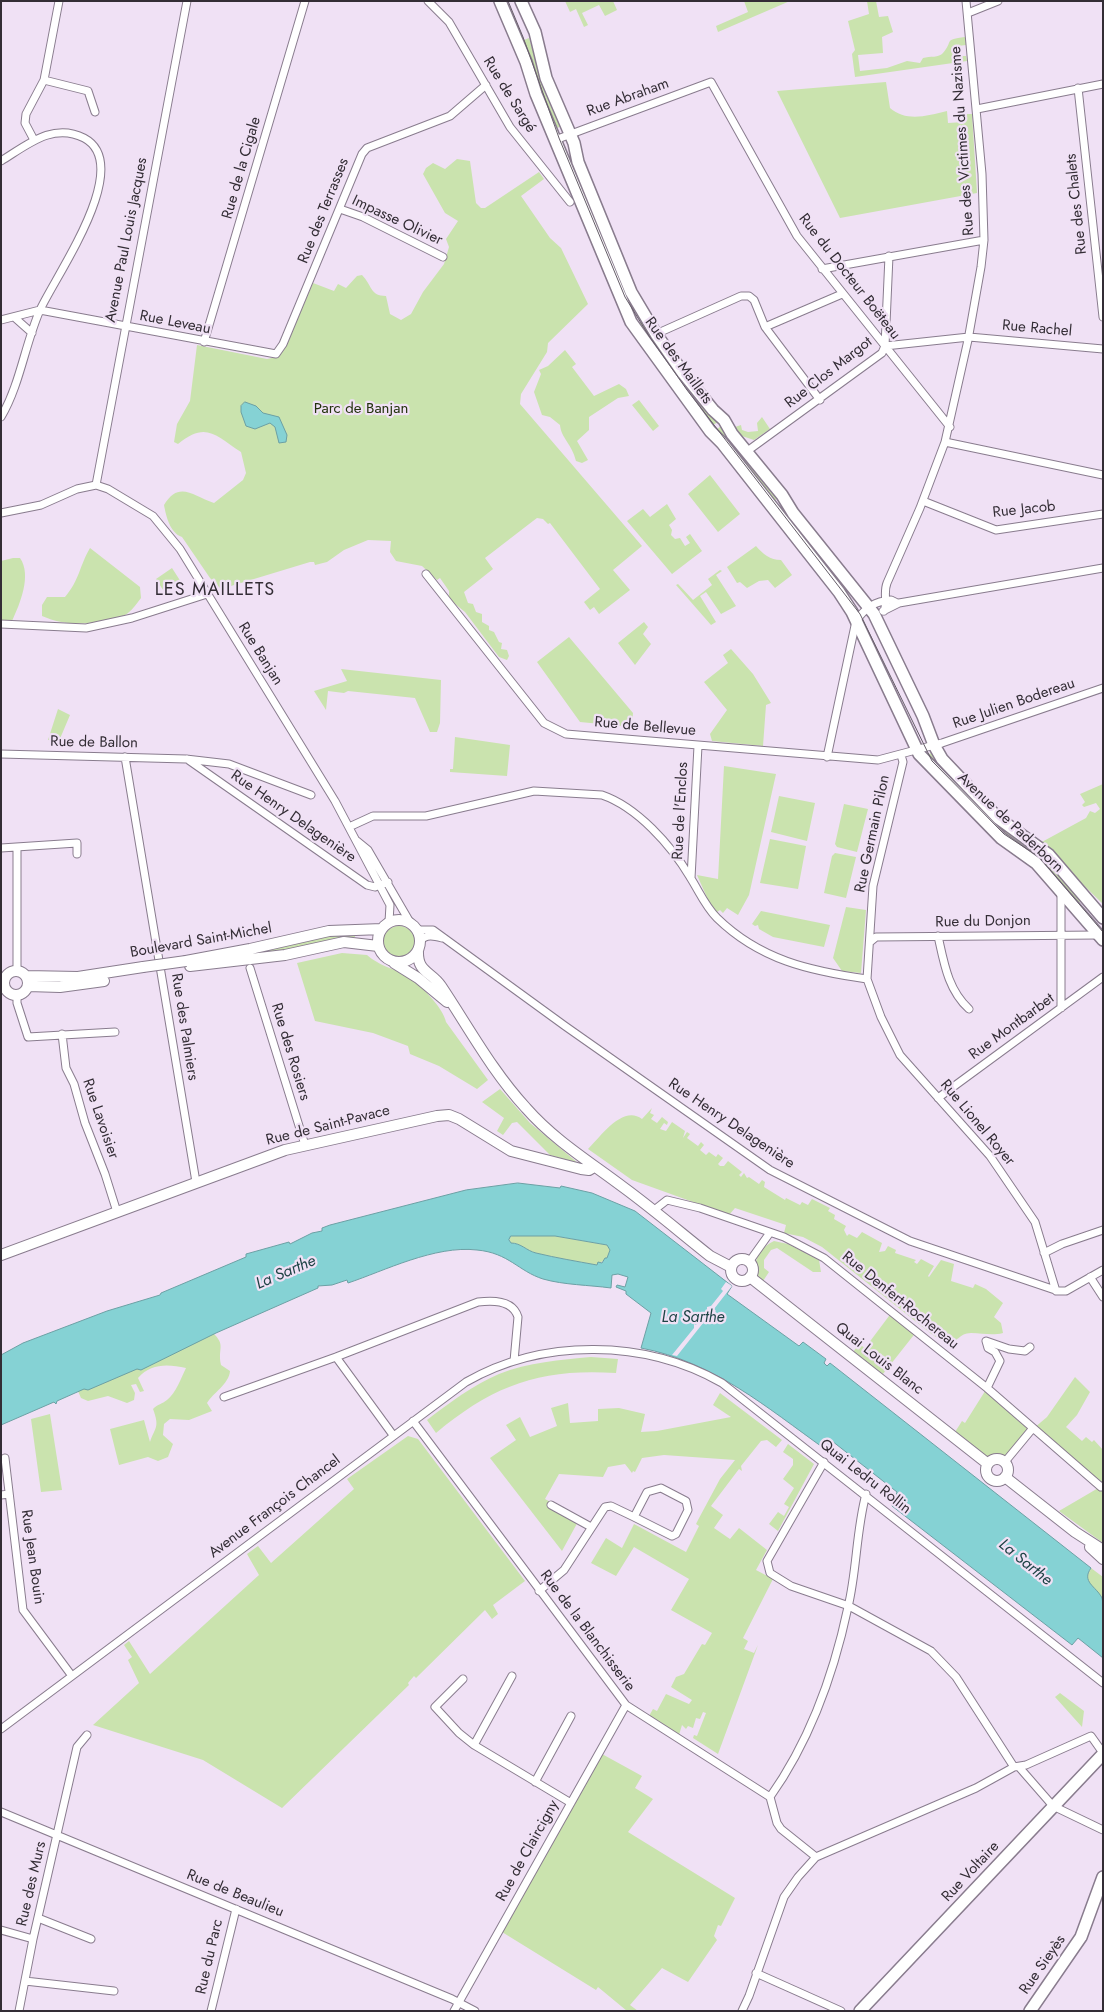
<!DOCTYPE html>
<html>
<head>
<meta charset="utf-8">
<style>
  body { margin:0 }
  #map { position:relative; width:1104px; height:2012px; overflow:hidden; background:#f0e1f5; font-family:Jost,sans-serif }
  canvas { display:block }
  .frame { position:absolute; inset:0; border:2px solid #332d35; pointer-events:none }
</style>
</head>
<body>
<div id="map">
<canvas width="1104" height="2012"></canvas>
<div class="frame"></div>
</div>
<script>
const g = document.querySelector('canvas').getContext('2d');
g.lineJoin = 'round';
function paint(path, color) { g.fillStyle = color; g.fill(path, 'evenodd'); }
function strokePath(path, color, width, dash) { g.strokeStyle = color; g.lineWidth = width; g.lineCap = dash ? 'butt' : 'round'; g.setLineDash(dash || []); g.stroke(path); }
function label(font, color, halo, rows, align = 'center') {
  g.font = font + ' Jost,sans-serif'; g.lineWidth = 4.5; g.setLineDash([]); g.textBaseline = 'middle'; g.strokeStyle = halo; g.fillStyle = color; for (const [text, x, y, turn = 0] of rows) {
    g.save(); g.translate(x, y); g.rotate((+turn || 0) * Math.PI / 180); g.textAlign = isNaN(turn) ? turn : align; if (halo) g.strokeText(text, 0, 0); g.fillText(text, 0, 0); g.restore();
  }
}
paint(new Path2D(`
  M565,1H613L617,10L605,16L599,5L582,13L588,25L584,27L576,9L570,12Z
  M744,1H790L718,32L716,26L748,12Z
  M867,1H876L879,17L888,16L893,32L882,37L883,53L858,55L860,71L887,68L907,61L920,63L923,58C930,56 939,58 943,53C954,40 943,40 965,37L966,45L958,46L959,56H966L967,61L855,77L852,54L855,50L848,21L869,14Z
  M529,38L544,91L560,127L556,128L524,40Z
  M886,82L890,108C906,122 927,116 947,111L948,123L964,122L967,114H972L977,193L840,218L777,91Z
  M457,159L470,161L476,203L481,208H485L539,172L544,179L521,196L550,238L561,248L588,304L548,343L547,352L521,394L520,404L642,546L613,570L630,590L599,614L594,607L590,610L584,602L600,589L550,523L548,524L543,519L537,518L533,521L485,558L493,569L464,592L468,603L473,604L476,612L482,614V622L489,626V630L494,632L499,642L502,643L501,649L507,650L509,656L507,660L499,657L465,612L449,599V591L440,578L437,580L422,566L396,561L390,552L391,541L368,540L344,550L327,562L315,565L314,562H310L221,589L210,578L182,537C170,533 166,516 164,505C179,480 193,496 214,503L243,480L246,473L241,452C215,435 206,421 178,444L174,442L177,424L190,401L197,345L267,359C278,357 281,355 286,346L313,283L334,291L338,284L346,288L357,276L362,275C372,285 370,296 386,296L390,314L401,320L411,314L423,292L444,264L449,247L446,239L458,221L445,213L423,174L426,168L433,163L445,169Z
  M644,321L718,422L713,425L639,324Z
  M565,350L576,364L572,367L594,396L619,384L626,389L629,396L618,398L589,417V430L577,441L588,460L582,463L576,461C572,444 561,438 560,425L550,417L542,415L534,392L541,374L539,370L548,366Z
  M639,400L659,426L653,431L632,405Z
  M762,417L770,429L754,440L742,436L735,427L741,425L742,430L748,432L758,431L757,423Z
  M721,426L778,498L773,502L716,430Z
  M710,475L740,514L718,532L688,494Z
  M667,504L676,519L669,525L672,530L671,535L675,539L680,538L685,546L690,543L686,537L690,534L702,551L672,574L627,521L643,509L650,517Z
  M756,546C763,554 770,560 781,560L792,575L775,588L768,580L759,581L747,588L740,582L737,583L727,567Z
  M90,548L140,587L141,598C137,603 133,609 128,613C124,617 116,617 110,619C86,625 65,626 42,616V605L47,597H65C80,579 79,567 90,548Z
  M13,558H20C32,575 20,604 12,621L1,620V561Z
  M172,568L181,582L165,593L156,579Z
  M720,570L722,571L716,575L736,606L721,614L706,592L700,596L716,622L711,625L676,585L678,584L693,600L712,585L708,579Z
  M644,622L648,627L643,634L651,644L635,665L618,643Z
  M569,637L633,713L632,727L580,722L537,662Z
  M731,649L753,674L771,703L766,705L763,746L712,741L710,734L727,710L704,682L728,663L723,655Z
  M341,669L441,680L440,723L437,732H430L415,698L348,691L344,693L328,691L326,710L314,691L347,681Z
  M58,709L70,715L59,741L48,740Z
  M455,737L510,745L507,776L450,772V769H453Z
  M933,752L1042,853L1082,900L1077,904L1004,836L927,755Z
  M724,766L776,774L749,895L738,915L727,908L723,913L720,910L717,912L709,902L697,875L718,879Z
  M1103,784V904L1040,843L1086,818L1090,811L1095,813L1100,809L1096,803L1084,807L1082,805L1085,802L1080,794Z
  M779,796L815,803L807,841L771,832Z
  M844,804L868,809L857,852L837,847L835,844Z
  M770,839L806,846L798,889L760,883Z
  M835,853L856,857L846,898L824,893L832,856Z
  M846,907L866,910L861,973L842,971L833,958Z
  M761,911L830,925L824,947L773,937L759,929L758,925L755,926L752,924Z
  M383 942a16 16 0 1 1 32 0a16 16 0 1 1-32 0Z
  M355,933V937L343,938L280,953L228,955L329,934Z
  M342,953L367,955C378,965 392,968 405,975C419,983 443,1007 446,1022L488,1080L477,1089L439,1066L410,1054L408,1046L373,1033L315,1021L297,963Z
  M500,1089L530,1123L578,1163L550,1155L517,1122L512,1123L503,1135L497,1131L504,1118L482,1102Z
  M652,1108L650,1113L654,1115L651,1119L657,1123L662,1117L668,1122L667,1125L664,1123L660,1129L666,1131L672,1122L685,1131L683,1138L687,1132L690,1134L687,1138L698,1146L701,1142L704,1145L700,1150L706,1155L709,1152L716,1157L718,1154L723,1158L718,1164L720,1166H724L728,1161L742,1172L739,1175L741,1177L744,1173L747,1178L749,1177L759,1184L762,1180L765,1182L764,1187L785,1200L786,1198L800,1205L802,1202L808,1205L812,1199L830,1208L828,1211L835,1215L834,1219L846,1226L844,1230L847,1236L849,1234L857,1238L862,1232L882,1243L879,1252L885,1251L888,1246L896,1250L895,1253L916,1260L914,1262L917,1264L921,1259L934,1266L928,1276L929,1277L941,1260L954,1264L951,1281L973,1288L975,1284L986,1289L1003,1303L994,1317L1001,1323L1003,1333C991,1336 983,1333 971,1333C953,1334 962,1349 934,1336L822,1247L803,1237L784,1233L786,1225L735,1208L729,1215L632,1180L588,1149C600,1137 623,1104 642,1119Z
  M511,1236H555L607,1245L610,1250L607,1258L597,1265C576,1261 557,1258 536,1253C527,1251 521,1243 511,1243L509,1240Z
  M774,1241L788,1244L819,1260L821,1272H813L777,1248L771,1250L764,1260V1268L769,1272L763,1281L756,1274C753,1259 761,1247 774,1241Z
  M892,1312L917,1331L883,1374L853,1352L859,1344L865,1348Z
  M209,1329C228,1346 217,1346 221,1365L230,1371C229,1384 213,1393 207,1403L212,1411L189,1420L170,1419L164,1424L163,1435L173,1444L168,1457L158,1461L148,1457L119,1465L110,1429L144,1420L150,1442C155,1427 160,1428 153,1409C158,1404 162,1404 167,1400C176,1393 181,1378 186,1368C168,1364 151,1363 138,1378L144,1391L140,1392L136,1384L131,1385L135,1393L134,1400L127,1403L108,1396L88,1401L81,1398L77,1389Z
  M591,1357L618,1359L616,1373C541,1368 493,1385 436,1433L427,1420C449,1403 473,1385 499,1374C528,1362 561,1360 591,1357Z
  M1075,1377L1090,1392L1077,1415L1066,1427L1082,1441L1086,1437L1092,1442L1094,1440L1103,1450V1543L1059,1511L1100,1487L1034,1428L1003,1461H992L955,1432L962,1421L965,1423L987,1388L1034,1428L1047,1417Z
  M720,1393L782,1440L776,1447L767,1440L761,1441L741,1466L742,1471L739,1469L711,1506L723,1515L714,1528L730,1539L739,1528L767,1550L756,1570L773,1579L743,1638L748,1641L744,1649L754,1653L758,1645L718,1754L693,1738L694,1735L697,1736L706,1713L703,1712L700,1719L696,1718L693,1728L688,1726L686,1729L682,1725L679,1735L649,1716L653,1709L657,1711L666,1694L689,1704L692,1700L671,1687L676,1677L684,1674L702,1644L705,1645L712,1633L671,1610L689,1579L634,1547L616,1576L591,1563L606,1538L622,1548L634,1524L686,1552L699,1526L696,1524L698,1520L720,1479L735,1460L664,1455L642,1458L635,1472L633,1471L632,1473L625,1464L608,1467L603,1477L559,1474L545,1499L580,1518L562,1551L490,1458L516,1440L506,1425L520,1417L530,1437L557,1426L551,1408L568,1403L570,1423L598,1421V1409L619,1408L645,1414L641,1432L657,1431L731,1417L713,1405Z
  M50,1414L62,1490L41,1492L31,1419Z
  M408,1436L418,1439L525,1581L493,1605L498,1614L492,1619L485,1610L416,1678L414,1676L408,1683L409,1685L282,1808L203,1760L93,1725L139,1683L128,1660L132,1657L124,1645L129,1641L150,1674L259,1575L247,1554L258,1546L271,1563L354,1489L347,1479Z
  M788,1444L814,1464L778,1531L769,1524L778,1512L784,1516L789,1507L784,1504L794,1488L783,1479L793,1465V1459L783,1452Z
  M1091,1568L1103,1577V1599C1094,1589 1082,1581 1091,1568Z
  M1060,1693L1084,1711L1082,1727L1055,1697Z
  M602,1754L642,1776L635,1788L653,1799L628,1832L735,1898L721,1926L718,1925L714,1936L717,1940L688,1982L662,1968L630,2005L638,2011H627L598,1987L596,1990L502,1932Z`), '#cae3ae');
const water = new Path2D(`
  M245,402L256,406L263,413L279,417L287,435L286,442L279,443L275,427L270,423L255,429L246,426L241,412V406Z
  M518,1183L560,1188L561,1186L592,1193L635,1211L732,1286L727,1294L799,1346L803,1342L826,1359L824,1363L827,1366L830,1363L1091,1568C1081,1582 1096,1586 1102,1598C1104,1605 1103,1647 1103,1658L1078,1638L1072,1645L892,1506L897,1492L832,1441L825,1449C766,1407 714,1362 641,1348L651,1313L626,1294V1291L616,1287L617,1285L625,1287L628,1277L618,1274L612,1275L611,1288C589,1285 564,1285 543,1279C518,1271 509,1253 477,1250C435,1245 384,1271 348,1283L347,1280L332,1285L318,1286V1288L216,1333L141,1370L137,1369L88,1390L84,1389L57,1401L56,1404L54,1402L1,1425V1355L23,1343L107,1311L160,1295L161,1293L246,1257V1254L289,1242L290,1244L312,1233L322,1231V1228L330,1225L466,1190ZM511,1236H555L607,1245L610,1250L607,1258H605L602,1263L598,1262L597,1265C575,1261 557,1258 536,1253C527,1251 521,1243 511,1243L509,1240Z`);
paint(water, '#85d2d4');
strokePath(water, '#6ca0a4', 1);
paint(new Path2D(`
  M726,1282L732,1286L714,1309L716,1311L713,1314L711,1313L677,1356L672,1355L694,1328V1324L696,1325L707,1310V1307L711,1306L723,1291L721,1289Z`), '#f0e1f5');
const street = new Path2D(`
  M428,1L449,22L510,127L570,202
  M968,13L998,1
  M44,80L88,91L95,112
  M1078,88L1103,317
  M977,109L1103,84
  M34,140L25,123L26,114L44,80L59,1
  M555,140L711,82L797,236L950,427
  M1,161C27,145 53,122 84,138C135,165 56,275 40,310C25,344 20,385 1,417
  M340,209L363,217L443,257
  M822,269L984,240
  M14,317L32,333
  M1,320L40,310L276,354L283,344L362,154L367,148L450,116L486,85
  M765,327L820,400
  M656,334L741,296H749L754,300L765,327L842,294
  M204,342L305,1
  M885,346L889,256
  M945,442L1103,475
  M746,452L882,353L885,346L969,337L1103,349
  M96,485L187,1
  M923,501L996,530L1103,514
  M1,513L41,505L77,489L96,485L108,489L153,516L180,549L335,801L390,905L389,922
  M426,574L544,723L566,734L878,760L942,743L1103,688
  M883,611L899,603L1103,568
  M884,611C888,602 883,593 887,583L920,508L945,442L968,340L981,267L984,240L982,174L966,1
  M1,624L86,628L132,618L207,594
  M1,754L186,759L229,764L311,795
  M901,755L903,762L873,886L867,979L881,1017L900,1055L990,1156L1035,1222L1056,1291
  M125,757L196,1182
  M827,757L856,621C865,608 875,601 891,600L897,603
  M187,759L367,885L375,887L388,882
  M349,827L373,816H426L534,791L602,795C637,807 671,845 690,877C699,891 705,906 717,918C760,960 810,971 867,979
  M357,841L368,850L411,924
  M1,848L77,843V854
  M691,878L698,746
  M416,930H433L565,1026L770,1170L910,1241L1058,1291H1066L1103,1270
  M938,936C944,963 948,990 969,1009
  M420,941C426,934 434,936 442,938
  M870,942L876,937L1098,935
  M250,968L305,1145
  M17,972V848
  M17,995V1003L28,1037L115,1032
  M1061,1008V892
  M62,1034L66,1068L74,1084L85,1123L105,1174L117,1212
  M938,1098L1103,977
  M653,1211L667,1200L700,1208L784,1237L824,1258L987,1388L1101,1487L1103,1486
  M1044,1253L1062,1244L1103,1230
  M749,1262L769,1234
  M1090,1277L1103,1297
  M336,1357L393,1435
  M987,1388L1000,1361L995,1352L988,1348L986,1341L1009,1349L1025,1351L1030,1347
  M224,1397L336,1357L478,1302C493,1300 513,1300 518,1317L514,1361
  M413,1421L626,1705L770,1797L777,1823L781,1829L816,1857
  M5,1458L23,1610L72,1676
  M824,1462L767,1561L770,1573L791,1586L849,1606L931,1651L956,1677L1014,1767
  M1004,1463L1033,1428
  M661,1488L686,1501L688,1510L676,1534L672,1536L634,1517L647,1492Z
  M1,1495L9,1494
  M551,1505L591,1527
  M539,1591L564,1570L605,1507L611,1506L634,1517
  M463,1679L435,1707L459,1733L474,1745L571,1803
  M1,1729L466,1382C543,1338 645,1339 722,1383L1103,1683
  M474,1745L512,1676
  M1019,1767L1053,1806L1103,1830
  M535,1782L571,1716
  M770,1797C809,1742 834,1673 848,1607C857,1570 856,1531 866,1494
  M1,1812L452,1999L475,2011
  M38,1918L91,1939
  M1,1930L33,1939
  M756,1973L841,2011
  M25,1981L114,1991
  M19,2011L33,1939L77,1747L87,1735
  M211,2011L236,1909
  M454,2011L626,1705
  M742,2011L749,1996L784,1897L798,1877L816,1857L976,1788L1014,1767L1026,1765L1091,1736L1103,1753`);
const secondary = new Path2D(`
  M378 941a21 21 0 1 1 42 0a21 21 0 1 1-42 0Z
  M418,950C417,973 431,971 441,986C469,1028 492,1071 526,1108C554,1140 590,1162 623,1187C653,1209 681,1233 710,1256L731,1267
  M186,961L250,949L329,931L382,929
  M394,963L418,978L447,1002
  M190,966L285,955L344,942L378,946
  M4 983a12 12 0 1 1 24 0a12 12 0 1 1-24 0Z
  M26,976L78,977L143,967
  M28,986L60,987L104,981
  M1,1255L285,1150L437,1116L449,1115L459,1119L511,1151L581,1169L589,1170L594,1167
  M731 1270a11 11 0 1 1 22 0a11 11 0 1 1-22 0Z
  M750,1277L988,1464
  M986 1470a11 11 0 1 1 22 0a11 11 0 1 1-22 0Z
  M1005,1477L1075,1532L1103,1550
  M1090,1547L1103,1559`);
const primary = new Path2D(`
  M500,1L526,62L536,94L631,322L710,431L722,443L839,592L852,612L919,754L1001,838L1036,863L1103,940
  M521,1L535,32L546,78L574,143L578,162L631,292L656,334L683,373L713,410L724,420L732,434L782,495L793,513L874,614L923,716L934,745L942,759L998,818L1049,855L1103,918
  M860,2011L1103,1754
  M1030,2011L1081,1937L1103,1877`);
strokePath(street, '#897c8e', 9);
strokePath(secondary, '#897c8e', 12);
strokePath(primary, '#897c8e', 14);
strokePath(street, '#fff', 7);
strokePath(secondary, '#fff', 10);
strokePath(primary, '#fff', 11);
strokePath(new Path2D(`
  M508,1L523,37L559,138L625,297L649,336L687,390L860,614L932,761L1004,834L1039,857L1103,932`), '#655d68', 1);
const secondaryBridge = new Path2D(`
  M143,967L186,961`);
strokePath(secondaryBridge, '#897c8e', 12, []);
strokePath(secondaryBridge, '#fff', 10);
label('15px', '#332d35', '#f0e1f5', [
  ["Rue de Sargé",509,95,58],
  ["Rue Abraham",628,98,-20],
  ["Rue des Victimes du Nazisme",963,141,-94],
  ["Rue de la Cigale",242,168,-74],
  ["Rue des Chalets",1077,204,-96],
  ["Rue des Terrasses",324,211,-68],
  ["Impasse Olivier",397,221,25],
  ["Avenue Paul Louis Jacques",127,240,-79],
  ["Rue du Docteur Boëteau",849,277,52],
  ["Rue Leveau",175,323,11],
  ["Rue Rachel",1037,329,5],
  ["Rue des Maillets",678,361,54],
  ["Rue Clos Margot",829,373,-38],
  ["Rue Jacob",1024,510,-6],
  ["Rue Banjan",260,654,58],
  ["Rue Julien Bodereau",1014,704,-19],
  ["Rue de Bellevue",645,727,5],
  ["Rue de Ballon",94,743,1],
  ["Rue de l'Enclos",681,811,-87],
  ["Rue Henry Delagenière",293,817,35],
  ["Avenue de Paderborn",1010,823,43],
  ["Rue Germain Pilon",873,834,-78],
  ["Rue du Donjon",983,922,-1],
  ["Boulevard Saint-Michel",201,941,-10],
  ["Rue des Palmiers",184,1027,81],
  ["Rue Montbarbet",1012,1027,-36],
  ["Rue des Rosiers",290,1052,73],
  ["Rue Lavoisier",100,1119,71],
  ["Rue Lionel Royer",977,1123,50],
  ["Rue Henry Delagenière",731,1124,34],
  ["Rue de Saint-Pavace",328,1126,-14],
  ["Rue Denfert-Rochereau",900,1301,39],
  ["Quai Louis Blanc",879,1359,38],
  ["Quai Ledru Rollin",865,1477,38],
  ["Avenue François Chancel",275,1507,-37],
  ["Rue Jean Bouin",32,1557,82],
  ["Rue de la Blanchisserie",587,1631,53],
  ["Rue de Claircigny",528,1851,-61],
  ["Rue Voltaire",971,1872,-47],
  ["Rue des Murs",32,1884,-77],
  ["Rue de Beaulieu",235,1894,22],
  ["Rue du Parc",210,1957,-77],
  ["Rue Sieyès",1043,1965,-55]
]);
label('15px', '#22320c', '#f0e1f5', [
  ["Parc de Banjan",361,409]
]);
label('italic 16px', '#1e4345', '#f0e1f5', [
  ["La Sarthe",286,1273,-23],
  ["La Sarthe",693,1318],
  ["La Sarthe",1025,1563,39]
]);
g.letterSpacing = '1px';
label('18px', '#332d35', '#f0e1f5', [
  ["LES MAILLETS",215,591]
]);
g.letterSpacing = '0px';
</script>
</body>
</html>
